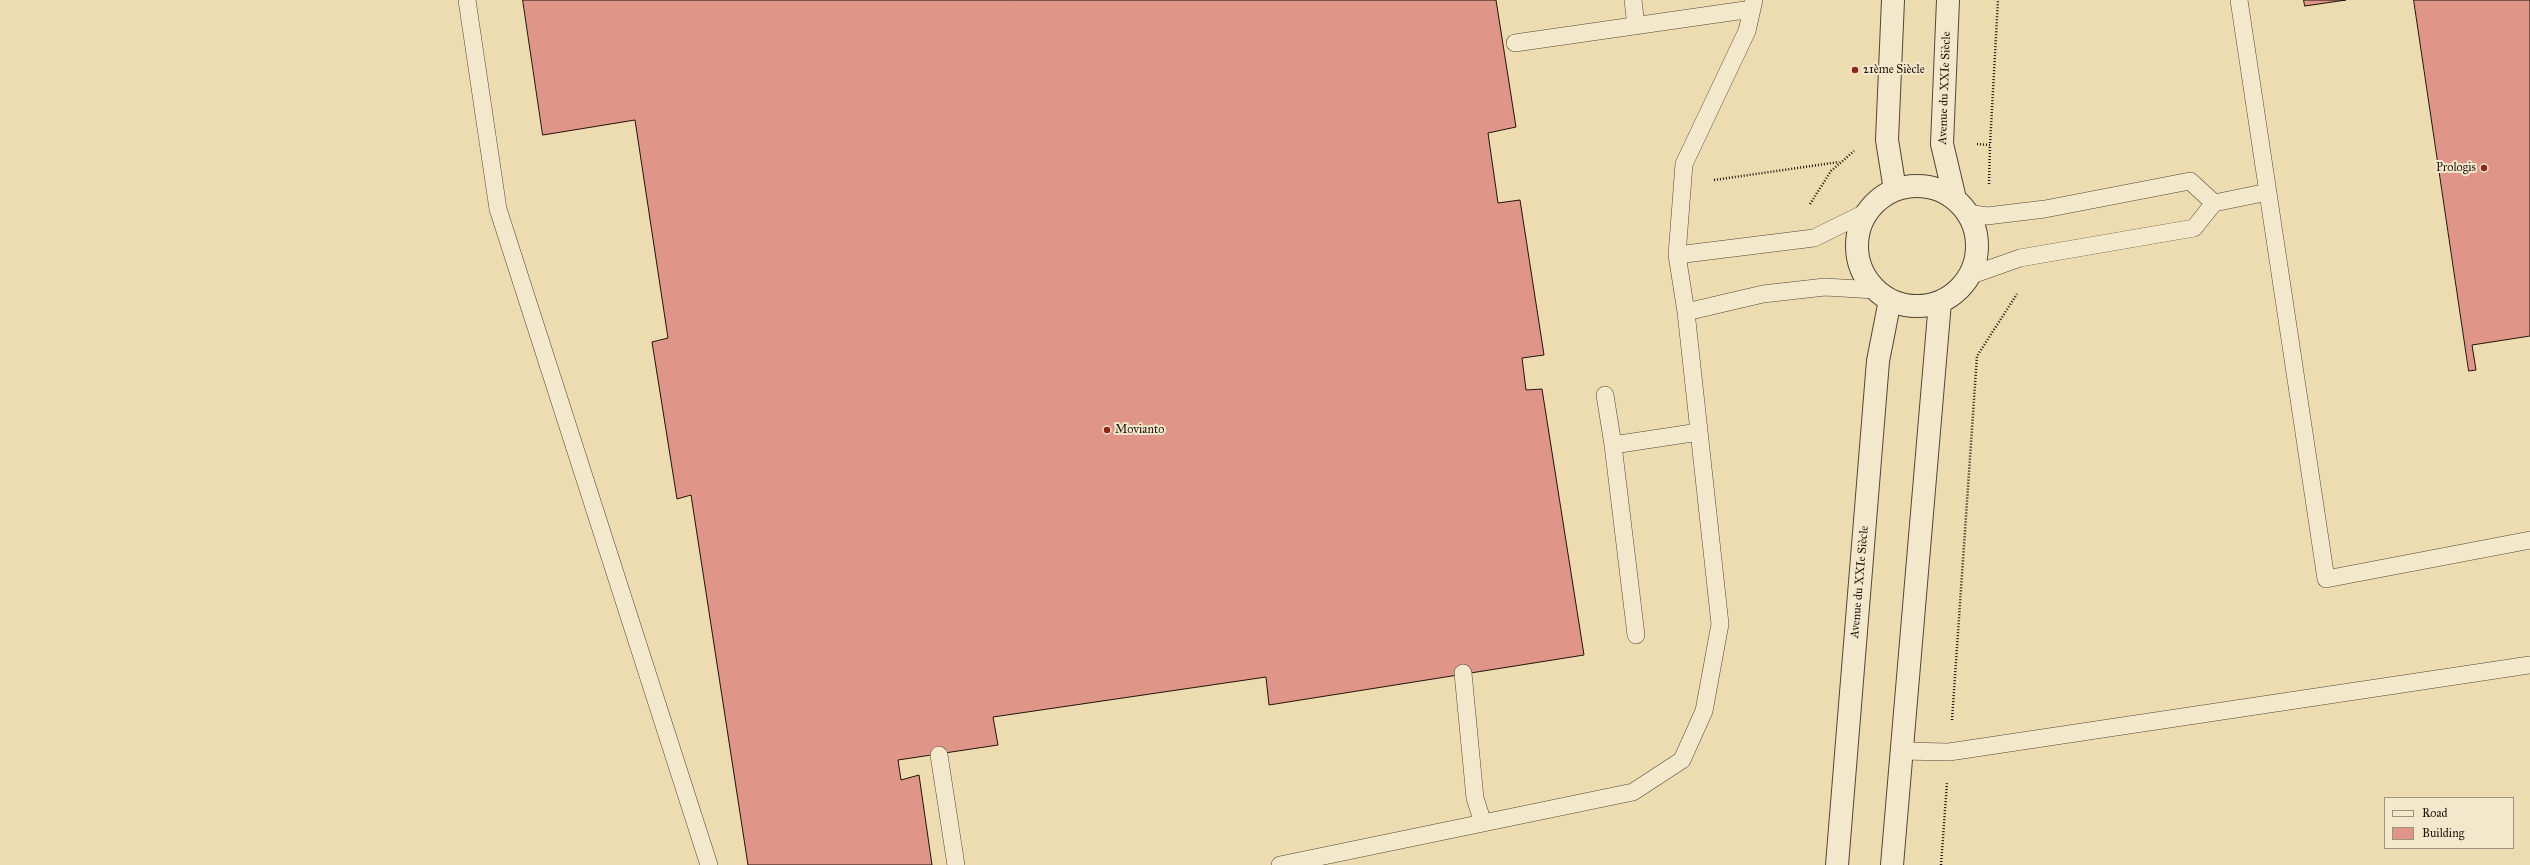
<!DOCTYPE html>
<html>
<head>
<meta charset="utf-8">
<style>
  body { margin:0 }
  #map { position:relative; width:2530px; height:865px; overflow:hidden; background:#ecdcb0; font-family:"IM FELL Great Primer",serif }
  canvas { display:block }
  .legend { position:absolute; left:2384px; top:797px; width:130px; height:52px; box-sizing:border-box; background:#f3e8cc; border:1px solid #9e937f; margin:0; padding:5px 7px; list-style:none; font-size:12px; color:#1f140c }
  .legend li { display:flex; align-items:center; gap:8px; height:20px }
  .legend b { width:20px; border:1px solid #9e937f }
</style>
</head>
<body>
<div id="map">
<canvas width="2530" height="865"></canvas>
<ul class="legend">
<li><b style="height:5px;background:#f3e8cc"></b>Road</li>
<li><b style="height:11px;background:#df9588"></b>Building</li>
</ul>
</div>
<script>
const g = document.querySelector('canvas').getContext('2d');
g.lineJoin = 'round';
function paint(path, color) { g.fillStyle = color; g.fill(path, 'evenodd'); }
function strokePath(path, color, width, dash) { g.strokeStyle = color; g.lineWidth = width; g.lineCap = dash ? 'butt' : 'round'; g.setLineDash(dash || []); g.stroke(path); }
function label(font, color, halo, rows, align = 'center') {
  g.font = font + ' "IM FELL Great Primer",serif'; g.lineWidth = 4; g.setLineDash([]); g.textBaseline = 'middle'; g.strokeStyle = halo; g.fillStyle = color; for (const [text, x, y, turn = 0] of rows) {
    g.save(); g.translate(x, y); g.rotate((+turn || 0) * Math.PI / 180); g.textAlign = isNaN(turn) ? turn : align; if (halo) g.strokeText(text, 0, 0); g.fillText(text, 0, 0); g.restore();
  }
}
const building = new Path2D(`
  M523,0H1496L1516,127L1488,133L1498,203L1520,200L1544,355L1522,358L1526,390L1542,389L1584,655L1269,705L1266,677L993,717L998,745L898,760L901,780L919,775L932,865H748L691,495L677,499L652,342L668,338L635,120L543,135Z
  M2304,0H2346L2305,6Z
  M2414,0H2530V336L2472,345L2476,370L2469,371Z`);
paint(building, '#df9588');
strokePath(building, '#1f140c', 1);
const lane = new Path2D(`
  M467,0L498,209L709,865
  M1633,0L1636,26
  M1754,0L1747,31L1684,164L1677,255L1814,238L1867,212
  M2239,0L2326,579L2530,540
  M1515,43L1752,9
  M1967,213L1987,216L2045,209L2190,181L2214,203
  M1677,255L1686,312
  M1969,276L2020,258L2194,228L2214,203L2268,192
  M1605,395L1613,445L1636,635
  M1613,445L1699,432
  M1463,673L1475,798L1483,823
  M1901,751L1949,752L2530,665
  M939,755L956,865
  M1280,865L1633,792L1682,760L1704,711L1720,624L1686,312L1763,294L1825,287L1876,290`);
const street = new Path2D(`
  M1893,0L1887,140L1895,190
  M1948,0L1942,144L1955,199
  M1857 246a60 60 0 1 1 120 0a60 60 0 1 1-120 0Z
  M1837,865L1878,361L1890,300
  M1892,865L1940,302`);
strokePath(lane, '#524635', 18);
strokePath(street, '#524635', 24);
strokePath(new Path2D(`
  M1977,144L1990,145L1998,0
  M1714,180L1839,162
  M1989,184L1990,145
  M1810,204L1831,171L1854,151
  M1952,720L1977,356L2017,294
  M1941,865L1947,783`), '#1f140c', 2.5, [1, 2]);
strokePath(lane, '#f3e8cc', 17);
strokePath(street, '#f3e8cc', 22);
for (const [x, y, r, color] of [
  [1855,70,4,"#8f2418"],
  [2484,168,4,"#8f2418"],
  [1107,430,4,"#8f2418"]
]) { const dot = new Path2D(); dot.arc(x, y, r, 0, 2 * Math.PI); g.fillStyle = color; g.fill(dot); strokePath(dot, '#f3e8cc', 1.5); }
label('12px', '#1f140c', '#f3e8cc', [
  ["21ème Siècle",1863,70],
  ["Prologis",2476,168,"right"],
  ["Movianto",1115,430]
], 'left');
label('12px', '#1f140c', '#f3e8cc', [
  ["Avenue du XXIe Siècle",1945,88,-88],
  ["Avenue du XXIe Siècle",1860,582,-85]
]);
</script>
</body>
</html>
